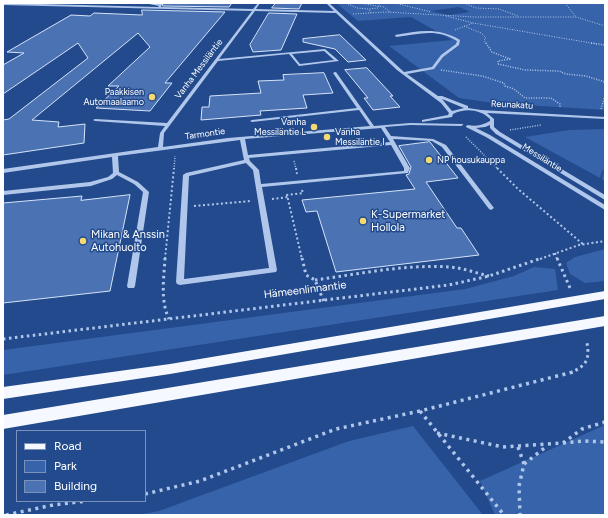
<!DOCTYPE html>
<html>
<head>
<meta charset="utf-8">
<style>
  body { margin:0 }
  #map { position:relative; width:608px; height:518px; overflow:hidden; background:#224a8c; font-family:Figtree,sans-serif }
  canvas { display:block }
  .frame { position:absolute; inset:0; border:4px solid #fff; pointer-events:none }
  .legend { position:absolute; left:16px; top:430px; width:130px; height:72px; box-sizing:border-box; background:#224a8c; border:1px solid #7a92ba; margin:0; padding:5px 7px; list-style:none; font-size:12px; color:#fff }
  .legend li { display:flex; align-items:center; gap:8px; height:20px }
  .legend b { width:20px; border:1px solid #7a92ba }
</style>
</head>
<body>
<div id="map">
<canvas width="608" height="518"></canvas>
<div class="frame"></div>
<ul class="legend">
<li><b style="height:5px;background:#f5f8fe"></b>Road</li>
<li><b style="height:11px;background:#3663a9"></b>Park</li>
<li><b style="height:11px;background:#4b73b3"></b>Building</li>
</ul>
</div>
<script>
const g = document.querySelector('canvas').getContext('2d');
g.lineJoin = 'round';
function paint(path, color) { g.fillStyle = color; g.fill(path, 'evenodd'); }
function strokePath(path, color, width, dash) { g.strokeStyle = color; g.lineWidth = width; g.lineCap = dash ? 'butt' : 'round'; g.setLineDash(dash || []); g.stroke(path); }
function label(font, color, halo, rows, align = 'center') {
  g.font = font + ' Figtree,sans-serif'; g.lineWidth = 3; g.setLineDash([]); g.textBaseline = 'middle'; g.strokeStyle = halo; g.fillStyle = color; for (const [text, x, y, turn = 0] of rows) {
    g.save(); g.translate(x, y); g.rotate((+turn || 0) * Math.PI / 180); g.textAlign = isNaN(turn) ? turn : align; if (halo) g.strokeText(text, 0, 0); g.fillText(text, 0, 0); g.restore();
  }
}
paint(new Path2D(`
  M336,3H605V110L493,103L459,98L389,46L452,40L411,17L358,21ZM459,7L470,12L449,15L430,11Z
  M605,129V183L602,179L604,170L602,171L600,178L525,137L569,130Z
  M605,249V281L585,283L570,274L566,263L575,257Z
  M534,267L555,269L558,290L3,375V350L465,289L514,276Z
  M605,425V515H495L480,481Z
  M413,426L483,515H138L159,511L349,441Z`), '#3663a9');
const building = new Path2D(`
  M163,3H232L229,7L163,6Z
  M276,3H302L299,9L272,8Z
  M142,10L225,12L165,83H172L150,111L96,108L119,86H108L150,47L138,33L32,120L59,122L58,127L85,124L84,143L3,155V120L9,119L88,58L78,43L3,94V65L24,53L7,52L71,15L90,16L94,13L142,15Z
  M269,13L297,14L281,50L253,52L250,45Z
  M340,35L366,60L348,62L335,49L303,42V39Z
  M367,68L393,96H390L400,107L373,110L364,98H368L345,70Z
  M324,73L333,93L303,95L307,108L260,111L261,115L201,120L202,107H209L210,96L261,93L258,81L284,80L283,75Z
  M430,142L458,178L426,182L457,228H461L479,255L336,272L317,211L306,212L302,200L415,189L406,175L409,174L411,167L399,146Z
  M130,195L110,291L3,303V203L82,196L81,200Z`);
paint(building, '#4b73b3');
strokePath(building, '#d5e3f8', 1);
strokePath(new Path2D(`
  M358,3L384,7L390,12
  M395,3L431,12
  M464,3L476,8L499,9L518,16
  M565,3L576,17
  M348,4L357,8L369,9
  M371,13L369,9L378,8L380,3
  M353,14L386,12L474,17H576L605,26
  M446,16L473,23L597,44
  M464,26L481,33L486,38L484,40L486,44
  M455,30L473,23`), '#b0c7eb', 1, [1, 1.5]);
strokePath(new Path2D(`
  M486,43L492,52L510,59L498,61V64
  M591,43L605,45
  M498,64L525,70L559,71L566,74L586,76L605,82
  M441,70L482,76L504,83L505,86L514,89L525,98H551L560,104V107
  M601,109L605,96
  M510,130L541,125
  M466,137L498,169
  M294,161L296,169
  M174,169L175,156`), '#b0c7eb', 1.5, [1, 1.5]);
strokePath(new Path2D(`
  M296,168L297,174
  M497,168L518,189L584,245
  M302,190L303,193L287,195L302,259
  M272,199L288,197
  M194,206L251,201
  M555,253L557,259
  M165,259L174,168
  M540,259L579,245L605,241`), '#b0c7eb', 2, [2, 2.5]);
strokePath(new Path2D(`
  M165,258C164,278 160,300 169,319
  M302,258L306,275L315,280L324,302
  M557,258L570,288
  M315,280C359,274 405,264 450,267C463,268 476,273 489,276
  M3,339L449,285L489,276L542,258
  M570,373C586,366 590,360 587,343`), '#b0c7eb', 3, [2.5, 3.5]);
strokePath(new Path2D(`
  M420,411L504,515
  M437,433L503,447L563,443L582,429L605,422
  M563,443L584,441L605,442
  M518,447L524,464L519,486L520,515
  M524,464L547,446
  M145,494L200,481L336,429L420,411L573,372
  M6,515L53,505L87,501`), '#b0c7eb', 3.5, [3, 4.5]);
paint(new Path2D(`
  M3,3L158,7L159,6L144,3L162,4L161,7L253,9L258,3H260L256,9L334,11L326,3H329L404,72L432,67L441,55L456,44L457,41C437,28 419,34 396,37L395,35C419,31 438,27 460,40L459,45L443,57L434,69L407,74L438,96H442L468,106V108L481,110L605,117V119L487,113L494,119V127L500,132L605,195V200L496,134L490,128V125L485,127L476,128L490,135L605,205V210L486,137L466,127V126L468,125C475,127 483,125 490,121V119C480,109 465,108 453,114L452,117L422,122V120L448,115L449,113L441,103L397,70L336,13L255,11L219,59L325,49L339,61L299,66L289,54L218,61L164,133L163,147L228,138L370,126L359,110L252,122L250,121L252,120L357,108L333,73L335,72H336L374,126L410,123L463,124V125L461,126L410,125L385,127L391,136L433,139L446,145L494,208L491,210L489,209L442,147L432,141L393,139L410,168L408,173L262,187L277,270L276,272L180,285L177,284L176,282L183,175L186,173L244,160L240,140L118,156L119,172L138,182L149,192L135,286L134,288H128L127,286L143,192L134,184L117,175L112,179L91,186L3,195V191L90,182L108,177L113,173L112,157L3,173V169L158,147L160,133L165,126L95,121L93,120L95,119L167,123L252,11L3,5ZM324,51L334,60L300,64L292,54ZM442,99L464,108L452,111ZM381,128L390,142L248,155L245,139ZM391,145L404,168V171L261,184L259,170L250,161L249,158ZM246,163L253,170L269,268L184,279L189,176Z`), '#b0c7eb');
paint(new Path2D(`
  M605,291V299L170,374L3,399V387L170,364Z
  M605,316V326L3,429V415Z`), '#f5f8fe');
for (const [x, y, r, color] of [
  [152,97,4,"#f7d972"],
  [314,127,4,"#f7d972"],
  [327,137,4,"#f7d972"],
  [429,160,4,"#f7d972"],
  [363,221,4,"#f7d972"],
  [83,241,4,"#f7d972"]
]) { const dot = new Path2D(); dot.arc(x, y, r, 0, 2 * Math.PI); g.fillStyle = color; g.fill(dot); strokePath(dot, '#224a8c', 1.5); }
label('9px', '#fff', '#224a8c', [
  ["Vanha Messiläntie",199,69,-53],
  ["Reunakatu",512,105,3],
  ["Tarmontie",205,134,-8],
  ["Messiläntie",542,158,32]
]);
label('9px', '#fff', '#224a8c', [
  ["Paakkisen",144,92],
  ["Automaalaamo",144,102],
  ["Vanha",306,122],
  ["Messiläntie L",306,132],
  ["Vanha",335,132,"left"],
  ["Messiläntie I",335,142,"left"],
  ["NP housukauppa",437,160,"left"]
], 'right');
label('11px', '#fff', '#224a8c', [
  ["K-Supermarket",371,215],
  ["Hollola",371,228],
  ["Mikan & Anssin",91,235],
  ["Autohuolto",91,248]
], 'left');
label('11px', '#fff', '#224a8c', [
  ["Hämeenlinnantie",305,290,-7]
]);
</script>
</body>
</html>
